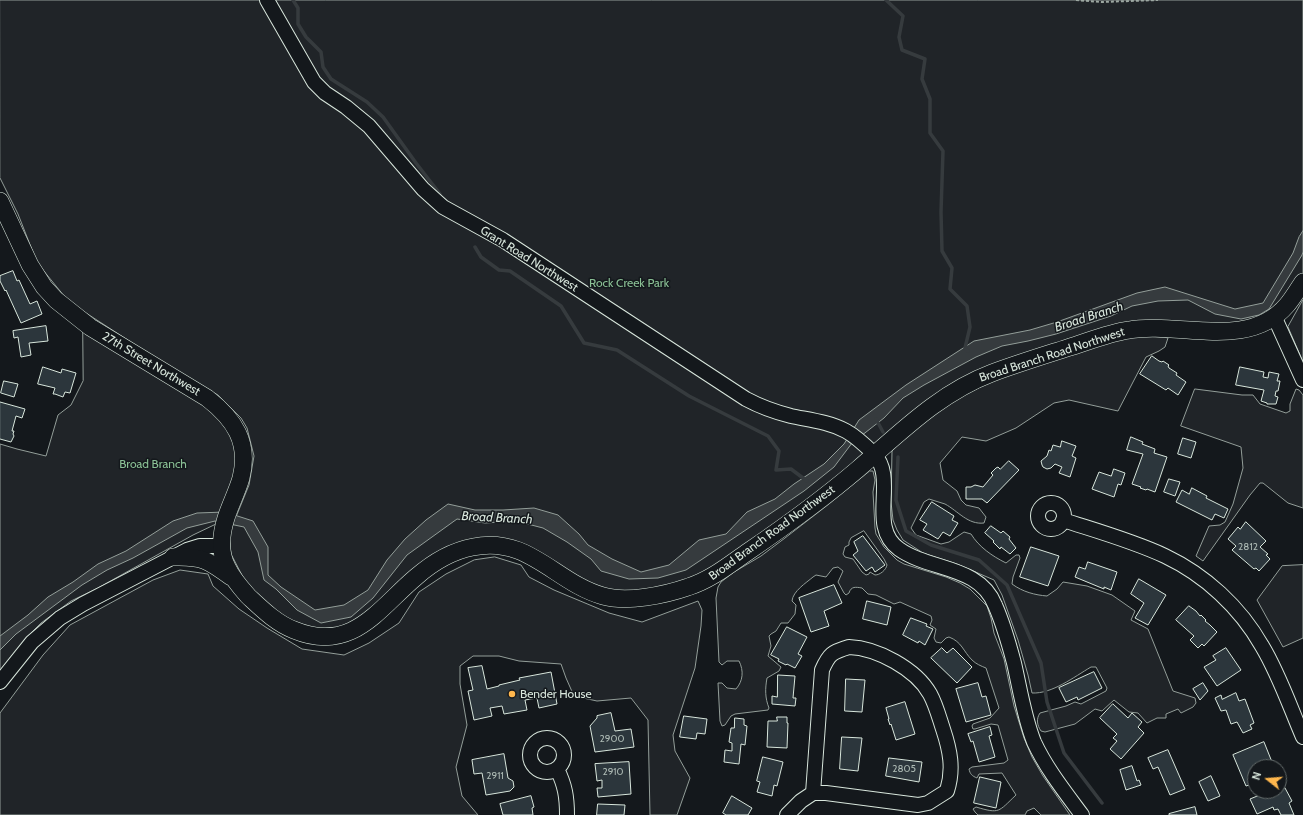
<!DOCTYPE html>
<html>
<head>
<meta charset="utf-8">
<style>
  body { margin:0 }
  #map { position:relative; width:1303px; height:815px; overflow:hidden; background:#14181c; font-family:Cabin,sans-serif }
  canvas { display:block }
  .north { position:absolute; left:1247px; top:759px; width:40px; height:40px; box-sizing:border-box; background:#14181c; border:1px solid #626a69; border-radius:50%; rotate:287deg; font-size:11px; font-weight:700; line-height:16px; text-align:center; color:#d8e6dc }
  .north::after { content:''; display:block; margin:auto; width:14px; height:18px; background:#ffb74d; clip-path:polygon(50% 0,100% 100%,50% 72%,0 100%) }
</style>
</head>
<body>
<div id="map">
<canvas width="1303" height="815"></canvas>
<div class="north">N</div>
</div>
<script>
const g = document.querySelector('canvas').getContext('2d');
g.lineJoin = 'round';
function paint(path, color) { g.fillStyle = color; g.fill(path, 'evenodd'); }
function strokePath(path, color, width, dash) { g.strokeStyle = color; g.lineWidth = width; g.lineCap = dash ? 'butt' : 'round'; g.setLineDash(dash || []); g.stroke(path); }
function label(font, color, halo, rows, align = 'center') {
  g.font = font + ' Cabin,sans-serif'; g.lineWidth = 3; g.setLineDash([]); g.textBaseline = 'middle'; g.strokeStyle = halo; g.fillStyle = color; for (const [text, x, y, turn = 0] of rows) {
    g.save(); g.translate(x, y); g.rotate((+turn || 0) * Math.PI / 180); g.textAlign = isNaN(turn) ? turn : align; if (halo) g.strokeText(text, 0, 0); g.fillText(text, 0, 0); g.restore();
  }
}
const green = new Path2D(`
  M0,0H1303V273L1288,296L1264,318L1233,324L1171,323L953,383L785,521L695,578L635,593L591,588L554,562L455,546L360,621L328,631L310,627L284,618L260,597L245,581L231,554L229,534L249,485L254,456L247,428L241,418L218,395L154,357L69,302L43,270L36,260L18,214L0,178Z
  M1303,300V362L1288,327Z
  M83,328L185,386L234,431L239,470L216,524L193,535L98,588L71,601L41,623L32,632L0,673V444L17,449L46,456L58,415L71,405L83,381Z
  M1141,336L1164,337L1168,338L1165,347L1159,351L1146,357L1118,411L1069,400L1054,403L1016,428L986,441L962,437L940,463L943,480L957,491L961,500L966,505L979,508L986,517L984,523C968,525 958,511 945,504C940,502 934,501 929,499L924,502L911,528L916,535L941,544L949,542L964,532L971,534C979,547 992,556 1006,563L1016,555H1019L1020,558L1013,577L1012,584C1023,592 1035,595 1047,596L1057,589L1063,582L1087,586L1112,595L1135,611L1131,620L1148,629L1173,691L1195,698L1196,703L1193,707L1181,713L1178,709L1166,714V718H1157L1147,723L1138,713L1129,712L1114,700L1102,711L1095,709L1075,724L1045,732L1041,731C1037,725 1036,719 1040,713L1066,706L1075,702L1081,704L1106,691L1107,688L1096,667H1091C1074,677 1052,694 1032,693L1028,675L1018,640L1002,595L994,580L957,564L923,553L903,540L897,530L893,520L891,502L892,451L896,445L949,403L994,380L1119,339Z
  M1195,389L1242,395H1253L1260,404L1286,413L1290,411V404L1296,389L1299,390L1303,395V508L1288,503L1263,483H1260L1250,495L1203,561L1196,556L1209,526L1220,525L1225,522L1233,504L1243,468L1241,447L1181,426Z
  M870,471H873L875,480L873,492L875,528L876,534L884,547L897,560L904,564L946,577L960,583L970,589L987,606L991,618L994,633L1004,659L1014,706L1024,738L1032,757L1043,776L1070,815H1041L1034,808L1027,811L1025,815H978L975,812L973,809L976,807C1000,814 998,812 1016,795L1002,773L979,774L977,778C972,776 970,774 969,769L972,767L1004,763L1008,760L998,725L991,724L975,729H973L972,726L973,724L990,718L999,708L986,668C981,666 976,664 972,660C963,651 962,642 949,637L946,638L941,643L936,642L934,638L936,629L930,625L932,620L931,616L900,602L894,604L876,595L868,594L862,588C856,587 851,586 849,593L846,595L844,593L838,582L843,571L838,567L833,568L826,577L816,575L813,577C806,583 793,591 792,601L796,605L795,614L788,623H781L776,631L771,634L769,636L771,646L768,656L781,667L779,671L767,678C765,689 765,698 769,708L768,710L735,714L731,716L725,725L722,726L720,721L718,683H722L727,688L736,689C743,681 744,671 739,661H727L722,665L719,662L716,598L718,587L721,582L734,572L761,556L785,538L829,504ZM864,531L884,559L887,565C886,570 880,575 875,575L870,572L869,574L866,575L862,572L853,559L845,557L843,554L845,547L849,545V542L851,538Z
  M495,557L521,565L529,577L554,590L609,613L642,622L698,601L702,610L701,626L695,668L673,735L675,751L690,778L677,815H650L648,720L631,698L597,701L574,696L566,678L561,664L519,661L499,656H473L460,666V684L467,725L456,767L462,796L478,815H0V713L43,655L70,625L153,580L180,570L208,574L213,586L239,609L267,628L302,649L344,655L369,643L399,623L419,592L446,574L474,560Z
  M1303,565V638L1283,647L1257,600L1282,566Z`);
paint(green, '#202428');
strokePath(green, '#939e99', 1);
const water = new Path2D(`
  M1303,231V252L1302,255L1269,309L1259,315L1241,319L1215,314L1188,300L1158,301L1132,306L1111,316L1056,334L1028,341L1002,346L976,357L924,385L903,398L884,418L852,443L834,467L804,491L686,570L658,578L629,579L601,571L591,559L567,542L543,528L516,521L485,523L457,519L407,555L373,598L351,617L321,623L297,610L276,589L264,580L258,552L244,527L215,521L187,528L133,558L107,570L82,585L16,634L0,650V636L28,615L48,597L73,582L98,564L126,551L173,521L197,513L225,512L253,521L268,547V575L281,587L315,610L344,605L368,590L387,560L405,539L426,520L448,504L475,510H503L534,508L558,515L579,534L588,545L612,559L641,572L669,565L699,540L726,534L747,512L775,499L794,484L824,464L844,444L859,420L906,385L974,341L1030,330L1057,322L1137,293L1165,287L1235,309L1263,303L1293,253L1299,237Z`);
paint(water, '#363b3e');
strokePath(water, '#939e99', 1);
strokePath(new Path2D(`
  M293,0L298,8V24L306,37L321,52L323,67L331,79L367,102L383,117L416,163L440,194
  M886,0L903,16L899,37L902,50L925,59L922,79L930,99V133L943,151L941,212L942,251L952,268L950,289L967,306L970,327L965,348L968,351
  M475,247L481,257L499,270L510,271L561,306L584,343L617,350L689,396L768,436L779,451L776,470L791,469L807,481
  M876,419L883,432
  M898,457L896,500L906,531L931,545L979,560L1007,585L1041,663L1047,702L1064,753L1102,803`), '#363b3e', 3.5);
const building = new Path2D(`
  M13,271L17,281L19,280L30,304L37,301L42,314L21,323L6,290L5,291L0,281V276Z
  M46,326L48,341L29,343L31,355L21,357L18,337L14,338L13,331Z
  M1152,356L1159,361L1162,362L1163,361L1169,365L1168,366L1169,368L1177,373L1176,375L1186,382L1178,395L1168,388L1166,390L1140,374Z
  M43,367L61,373L62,369L76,373L70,393L65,392L63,397L55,394H53L55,388L38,384Z
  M1240,367L1264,372L1263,377L1268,378L1269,372L1279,374L1277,381H1280L1278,391H1276L1275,396L1278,397L1276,404H1267V403L1261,401L1264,390L1236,385Z
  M4,381L18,384L14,397L1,393Z
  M0,402L25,409L22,418L16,416L12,431H14L13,434L14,436L11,442L0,439Z
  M1131,437L1143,442L1142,444L1155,449L1154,453L1167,457L1155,492L1147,489L1146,490L1140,488L1141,487L1132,484L1143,454L1127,450Z
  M1183,438L1196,442L1191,458L1178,454Z
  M1062,441L1076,446L1072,456L1076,458L1070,477L1059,473L1062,467L1055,464L1051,468L1047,469L1043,467L1042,465L1041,461L1047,456L1049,450L1051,451L1053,445L1060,447Z
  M1009,461L1019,470L987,503L982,499H966V487H971L975,485L983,487L993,475L991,473L996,468L998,467L1000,469Z
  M1114,469L1125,473L1121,485L1118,484L1114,497L1092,489L1099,472L1111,476Z
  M1169,479L1180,482L1175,496L1164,492Z
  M1192,488L1207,496L1206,498L1228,509L1224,518L1215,514L1212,520L1176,502L1182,490L1189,494Z
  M932,502L954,516L952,520L958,523L950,536L943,532L938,539L923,530L927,524L920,520Z
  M1246,522L1266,541L1260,547L1268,554L1266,555L1270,559L1259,571L1256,568L1254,569L1232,550L1236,546L1228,539L1238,527L1240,529Z
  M991,526L1001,533L1003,531L1010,537L1009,539L1016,548L1010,554L1001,547L1000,549L993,542L994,541L985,533Z
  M863,536L885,565L875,572L872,567L866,571L853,555L858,551L854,542Z
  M1031,547L1059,556L1048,586L1020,577Z
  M1088,562L1117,572L1111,590L1104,587V589L1075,577L1079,567L1085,569Z
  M1139,579L1166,595L1148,625L1135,618L1144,603L1131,594Z
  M834,585L842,603L824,611L829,626L811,632L799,598Z
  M867,601L891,607L887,625L863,619Z
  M1189,606L1196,611L1200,616L1201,615L1206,620L1205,621L1210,625L1217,632L1204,646L1202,644L1198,648L1190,640L1194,636L1176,620Z
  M911,618L927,624L926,626L933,629L925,645L919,641L918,643L903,635Z
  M787,627L807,637L798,654L802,656L795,668L787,664L786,665L778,661L779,659L771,655Z
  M942,648L947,653L953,648L972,667L957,683L931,658Z
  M1226,648L1241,670L1217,686L1204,667L1216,660L1213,656Z
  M482,666L487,689L499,686V685L520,680L519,678L551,672L557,704L539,708L537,698L525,700L527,710L504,714L502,706L490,708L492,716L474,720L468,691L473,690L468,668Z
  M1094,672L1102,688L1078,700L1077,697L1066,702L1059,688Z
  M778,675L795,676L793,698H796L795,706L772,704V696L777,697Z
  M846,679L865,680L862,712L845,711Z
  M978,683L982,697L986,696L991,715L966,722L956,689Z
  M1203,683L1208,691L1200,700L1193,689Z
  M1236,693L1239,701L1245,699L1254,723L1250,725L1252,729L1243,733L1237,722L1231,724L1226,710L1221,711L1215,698L1221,695L1222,699Z
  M905,702L915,734L896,740L891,724L890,725L888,719H889L886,708Z
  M1113,704L1128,718L1132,713L1142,722L1138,727L1144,733L1121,759L1110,749L1117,741L1113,738L1117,734L1100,718Z
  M611,713L615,731L631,729L634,747L595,752L590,726L597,718V716Z
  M684,716L707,719L705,734L697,733L696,739L680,737Z
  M777,717H787V723H788L787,748L767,747L768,721H777Z
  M735,718L744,719V725L747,726L745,745L741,744L739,764L724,762L725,750L732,751V743L729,742L731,728H734Z
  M990,727L992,735L989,736L995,757L979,762L973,741L971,742L968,734Z
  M842,737L862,738L858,771L840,769Z
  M1264,742L1274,767H1255V783L1246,786L1233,755Z
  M1168,750L1185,789L1170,795L1158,767L1153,769L1148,758Z
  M504,754L508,778L513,781L514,787L510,791L486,795L482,773L474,774L472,760Z
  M763,757L783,762L777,786L774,785L772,796L757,792L760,782L757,781Z
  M889,758L922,762L919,782L886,776Z
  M629,762L631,794L598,797L597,788H602V780L597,781L595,764Z
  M1132,766L1137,781L1139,780L1141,785L1126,790L1120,770Z
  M1211,776L1220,796L1208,801L1199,782Z
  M980,777L1001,782L996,808L974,803Z
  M1285,788L1292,801L1289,803L1294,815H1281L1278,809L1274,810L1273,807L1257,814L1250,799L1267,792L1269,796Z
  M531,796L534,807L532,808L533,815H503L500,804Z
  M732,796L752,808L748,815H726L723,813Z
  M598,804L625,805L624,815H597Z
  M1195,807L1197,815H1169V814Z`);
paint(building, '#2c363c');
strokePath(building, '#d8e6dc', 1);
const minor = new Path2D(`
  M267,0L314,82L325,93L346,107L369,126L423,189L443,207L503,240L746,399C761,407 775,412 791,416C810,420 829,422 846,431C857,437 866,446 874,454C898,479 867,526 899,549C930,571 979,565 995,605C1003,623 1009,644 1014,663C1020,689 1024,717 1034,742C1046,768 1065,792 1082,815
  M1274,316L1303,380
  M1038 516a13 13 0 1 1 26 0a13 13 0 1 1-26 0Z
  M1063,520C1097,531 1133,541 1165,556C1205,575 1240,607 1262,646C1279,674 1290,707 1303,737
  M849,647C877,648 916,669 930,694C936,705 939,717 943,729C950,750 954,769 947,791L928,803L918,805L826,793H813L822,670C829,654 832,652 849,647Z
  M0,682L32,642L60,618L83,604L187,550L200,546H222
  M530 755a17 17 0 1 1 34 0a17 17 0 1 1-34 0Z
  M557,769C565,785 567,797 567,815
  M787,815L801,801L813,793`);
const major = new Path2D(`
  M0,201L30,265L44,287L56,300L90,327L207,398C234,419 250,442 241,478C237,492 230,505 226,518C221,534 219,552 227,567C232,578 240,587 248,596C262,609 276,623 294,630C352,654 378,609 416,577C432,563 452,551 473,547C528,535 556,583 603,596C627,603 665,595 688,587C711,580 730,564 749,551C787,525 824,498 858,469C900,433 939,393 992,373C1016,364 1042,356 1067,348C1087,342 1108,333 1129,330C1179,321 1248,351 1287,305C1293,298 1298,289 1303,282
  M173,557C202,556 208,560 231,577`);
strokePath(minor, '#d8e6dc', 16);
strokePath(major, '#d8e6dc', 18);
strokePath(new Path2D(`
  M1076,0L1101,2L1158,0`), '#9da8a2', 2, [3, 2]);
strokePath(minor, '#14181c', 14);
strokePath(major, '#14181c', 17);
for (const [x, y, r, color] of [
  [512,694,4,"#ffb74d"]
]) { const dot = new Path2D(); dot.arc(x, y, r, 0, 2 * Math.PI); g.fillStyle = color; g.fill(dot); strokePath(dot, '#14181c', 1.5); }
label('10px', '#adbab4', null, [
  ["2812",1248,547],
  ["2900",612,739],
  ["2805",904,769],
  ["2910",613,772],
  ["2911",495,776]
]);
label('12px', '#d8e6dc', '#14181c', [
  ["Grant Road Northwest",529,259,32],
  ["Broad Branch Road Northwest",1052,355,-18],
  ["27th Street Northwest",151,364,31],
  ["Broad Branch Road Northwest",772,533,-36]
]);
label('12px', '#8ac095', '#14181c', [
  ["Rock Creek Park",629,283],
  ["Broad Branch",153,464]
]);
label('12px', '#d8e6dc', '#14181c', [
  ["Bender House",520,694]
], 'left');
label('italic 13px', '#d8e6dc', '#14181c', [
  ["Broad Branch",1089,317,-18],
  ["Broad Branch",497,518,3]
]);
</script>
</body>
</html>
